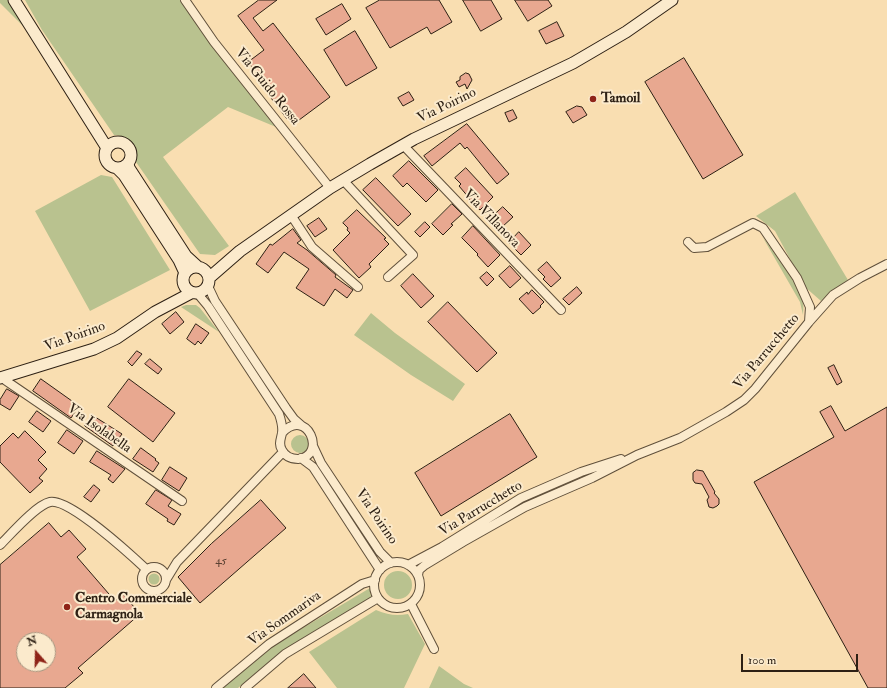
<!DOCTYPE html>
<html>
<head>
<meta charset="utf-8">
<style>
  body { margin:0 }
  #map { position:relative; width:887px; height:688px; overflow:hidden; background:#f9deb1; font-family:"IM FELL Double Pica",serif }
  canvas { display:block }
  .north { position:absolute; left:16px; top:632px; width:40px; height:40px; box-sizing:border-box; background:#fbeacc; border:1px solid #a99982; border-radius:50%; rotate:340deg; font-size:11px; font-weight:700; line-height:16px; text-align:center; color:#2d2014 }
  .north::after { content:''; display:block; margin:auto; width:14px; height:18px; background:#8f2418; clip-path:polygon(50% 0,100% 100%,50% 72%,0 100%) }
  .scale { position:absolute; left:741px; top:654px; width:117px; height:18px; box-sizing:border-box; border:2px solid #2d2014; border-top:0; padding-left:5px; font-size:12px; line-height:14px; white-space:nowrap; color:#2d2014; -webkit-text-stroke:3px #fbeacc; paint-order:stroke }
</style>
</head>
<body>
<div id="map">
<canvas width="887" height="688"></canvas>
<div class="north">N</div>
<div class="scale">100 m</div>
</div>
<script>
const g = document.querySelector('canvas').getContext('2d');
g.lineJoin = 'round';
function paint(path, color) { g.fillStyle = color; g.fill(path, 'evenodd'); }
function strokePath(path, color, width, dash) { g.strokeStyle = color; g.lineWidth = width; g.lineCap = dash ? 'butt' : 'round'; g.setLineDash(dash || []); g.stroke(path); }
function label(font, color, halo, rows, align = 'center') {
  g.font = font + ' "IM FELL Double Pica",serif'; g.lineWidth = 4; g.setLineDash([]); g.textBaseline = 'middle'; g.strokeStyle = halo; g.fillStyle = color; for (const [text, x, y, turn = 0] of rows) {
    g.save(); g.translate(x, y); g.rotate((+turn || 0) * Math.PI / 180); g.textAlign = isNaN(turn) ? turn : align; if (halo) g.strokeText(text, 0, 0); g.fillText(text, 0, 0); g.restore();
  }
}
paint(new Path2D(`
  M0,0H11L29,32L0,3Z
  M25,0H180L276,127L228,107L163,157L229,246L215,255L200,254L136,162C135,148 131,136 114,135L42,30Z
  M101,175L112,177L170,270L90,311L35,211Z
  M795,192L848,280L821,301L805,287L775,231L756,216Z
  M762,236C772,250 801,287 803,303C804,307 803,311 803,315L800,302Z
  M186,305H196L200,308L219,332L181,307Z
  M371,313L395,333L465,384L453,401L411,375L354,335Z
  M291 444a9 9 0 1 1 18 0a9 9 0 1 1-18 0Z
  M384 585a14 14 0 1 1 28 0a14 14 0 1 1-28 0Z
  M148.5 579a5.5 5.5 0 1 1 11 0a5.5 5.5 0 1 1-11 0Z
  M370,588L371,598L276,656L238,688H223L274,645Z
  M376,610C388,615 396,616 408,614L425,644L404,688H337L309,652Z
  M439,666L464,684L473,688H429Z`), '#b9c28f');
const building = new Path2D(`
  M259,0H277L253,18L263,31L273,23L330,97L295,123L290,116L287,119L268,94L271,92L248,62L264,50L238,16Z
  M380,0H439L452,22L431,34L427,27L390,48L366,8Z
  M463,0H491L502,19L481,31Z
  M515,0H548L552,6L528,21Z
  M342,4L351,19L326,35L316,19Z
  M557,22L564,36L546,44L539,31Z
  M355,31L377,68L346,86L324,50Z
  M684,58L743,155L703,179L645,82Z
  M466,73L469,74L472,80L467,89L465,84L459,87L456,82L460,80V77Z
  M409,92L414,100L403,106L398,98Z
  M577,106L582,107L587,115L573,123L566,112Z
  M513,110L517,118L509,122L505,113Z
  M467,124L509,174L497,184L467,147L465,149L460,143L432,166L424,156Z
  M409,161L438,190L426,202L407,183L403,187L393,176Z
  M466,168L493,197L480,210L469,200L470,199L459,186L461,184L455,178Z
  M376,178L411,214L398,226L363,190Z
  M452,204L462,214L451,224L453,225L443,235L432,224Z
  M503,207L513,217L502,227L492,217Z
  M357,210L386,238L384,239L389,244L369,264L371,267L359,278L333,250L350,233L347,230L348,228L343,223Z
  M319,218L327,229L315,237L307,226Z
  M425,222L430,227L420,237L415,232Z
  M473,226L500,255L488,267L477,255L478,254L462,238Z
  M293,229L301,240L297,243L307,250L336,275L335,277L353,290L347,298L335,289L324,306L296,288L309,269L284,252L268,273L256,264L270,244L272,245Z
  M519,232L531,245L521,255L509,243Z
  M547,262L561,278L551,287L543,279L545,277L538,270Z
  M510,266L521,278L510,288L499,276Z
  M487,272L494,279L487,286L480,278Z
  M413,274L434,296L421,308L401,286Z
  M577,287L582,293L569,305L563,299Z
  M532,290L544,302L540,306L541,307L533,314L519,299L527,292L528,294Z
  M448,302L497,353L477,372L428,322Z
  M176,312L184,322L170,334L162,324Z
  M196,324L209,333L201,344L198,341L195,345L187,339Z
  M137,351L142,354L132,366L128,362Z
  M150,359L162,369L158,374L145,364Z
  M834,365L842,382L837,385L828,368Z
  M41,379L79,406L71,418L33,391Z
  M129,379L175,413L153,442L108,407Z
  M7,389L19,396L10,410L0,404V400Z
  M831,406L845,431L887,407V688H868L754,482L834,437L820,412Z
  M37,411L51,421L43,432L29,422Z
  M510,414L537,457L441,516L415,473Z
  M92,415L122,434L113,446L85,426Z
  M67,430L83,441L74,454L58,443Z
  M25,431L46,452L38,460L47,469L39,478L43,481L30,493L0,462V446L13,433L18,438Z
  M141,448L156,459L155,460L159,463L153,472L133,459Z
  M97,451L125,469L113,483L108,479L111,475L90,462Z
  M170,467L187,478L179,491L162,480Z
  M697,470L703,471L715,492L714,493L719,499V504L717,506L713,508L709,507L707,500L709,497L702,484L695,483L693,480V473Z
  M94,485L100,490L91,502L84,497Z
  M156,490L172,500L168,506L181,514L174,525L167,521L168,519L146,504Z
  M261,500L286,528L200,603L178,577L211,544Z
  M49,523L61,537L69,530L86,549L77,557L115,601L123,594L140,614L78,668L83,673L65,688H0V565ZM24,640H48V664H24Z
  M304,674L316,688H288Z`);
paint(building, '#e8a890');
strokePath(building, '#2d2014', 1);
const street = new Path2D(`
  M185,0L214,42L330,188
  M403,145L561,310
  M343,180L413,255L388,277
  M291,215L312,247L358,287
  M688,242L694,248L707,247L753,223L763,228L797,278L810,307L809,322
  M208,286L215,301L286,408L294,419L302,426
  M198,294L208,306L279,414C281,420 283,427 282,433C281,439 278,444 282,450C285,456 291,459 298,459C328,456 307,406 282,433
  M2,378L182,501
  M313,446L321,463L380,552L391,563
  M301,458L313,467L380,570
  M0,545C11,534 36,505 50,502C69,498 131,555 146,569
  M374 585a23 23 0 1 1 46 0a23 23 0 1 1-46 0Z
  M408,565L442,547L521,498L581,472L621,459
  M142 579a12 12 0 1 1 24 0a12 12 0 1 1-24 0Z
  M418,575L419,570L425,565L463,542L525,507L592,478L637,455L680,438L726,412L744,400L755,389L809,322L833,295L860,278L887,264
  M166,580L177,562L283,452
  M411,604L434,649
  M216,688L269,644L362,584L375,580
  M245,688L285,654L378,598`);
const secondary = new Path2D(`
  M14,0L107,148
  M105 155a13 13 0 1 1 26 0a13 13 0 1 1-26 0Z
  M128,163L129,168L186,256L198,267
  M117,168L124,175L179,260L185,273
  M183 280a13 13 0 1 1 26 0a13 13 0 1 1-26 0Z
  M209,278L240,251L330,188L370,164L414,139L573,63L626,32L672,0
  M0,378L94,349L117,338L155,312L191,293`);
strokePath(street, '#60503b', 10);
strokePath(secondary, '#2d2014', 13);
strokePath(street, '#fbeacc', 8);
strokePath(secondary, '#fbeacc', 11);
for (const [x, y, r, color] of [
  [593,99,4,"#8f2418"],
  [67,607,4,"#8f2418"]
]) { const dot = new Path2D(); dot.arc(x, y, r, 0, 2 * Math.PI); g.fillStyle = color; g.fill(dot); strokePath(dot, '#fbeacc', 1.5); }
label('12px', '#5c4233', null, [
  ["45",221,561]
]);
label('14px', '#2d2014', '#fbeacc', [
  ["Via Guido Rossa",267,87,51],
  ["Via Poirino",447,106,-26],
  ["Via Villanova",491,219,46],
  ["Via Poirino",75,337,-20],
  ["Via Parrucchetto",767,352,-50],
  ["Via Isolabella",99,429,35],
  ["Via Parrucchetto",481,509,-31],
  ["Via Poirino",376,517,56],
  ["Via Sommariva",285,619,-35]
]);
label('bold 14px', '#2d2014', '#fbeacc', [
  ["Tamoil",601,99],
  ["Centro Commerciale",75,599],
  ["Carmagnola",75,615]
], 'left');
</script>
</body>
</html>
